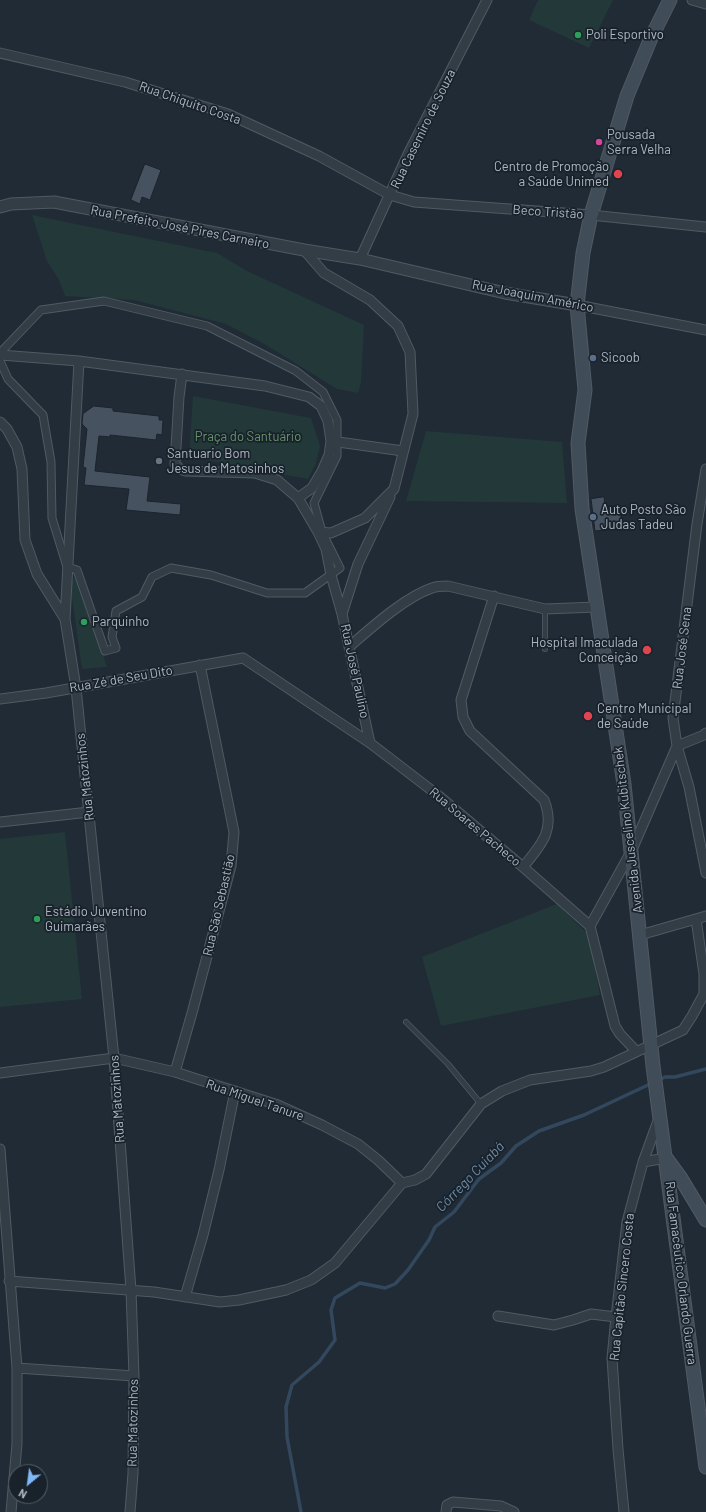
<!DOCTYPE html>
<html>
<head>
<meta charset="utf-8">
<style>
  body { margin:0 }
  #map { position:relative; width:706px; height:1512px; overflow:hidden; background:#202b36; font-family:Barlow,sans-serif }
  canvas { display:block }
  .north { position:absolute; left:8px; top:1464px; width:40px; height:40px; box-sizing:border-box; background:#19222b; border:1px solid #545e68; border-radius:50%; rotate:209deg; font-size:11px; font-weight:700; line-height:16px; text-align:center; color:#adb7c3 }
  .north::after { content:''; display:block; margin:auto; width:14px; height:18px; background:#80b7f6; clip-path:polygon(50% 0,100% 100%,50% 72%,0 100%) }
</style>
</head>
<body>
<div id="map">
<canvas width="706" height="1512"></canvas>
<div class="north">N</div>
</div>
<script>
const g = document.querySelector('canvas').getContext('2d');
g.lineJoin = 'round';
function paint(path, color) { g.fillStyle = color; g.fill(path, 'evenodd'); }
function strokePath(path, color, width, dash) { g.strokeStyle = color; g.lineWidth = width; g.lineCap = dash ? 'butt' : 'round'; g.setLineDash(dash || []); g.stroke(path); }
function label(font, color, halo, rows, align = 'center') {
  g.font = font + ' Barlow,sans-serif'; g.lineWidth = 3.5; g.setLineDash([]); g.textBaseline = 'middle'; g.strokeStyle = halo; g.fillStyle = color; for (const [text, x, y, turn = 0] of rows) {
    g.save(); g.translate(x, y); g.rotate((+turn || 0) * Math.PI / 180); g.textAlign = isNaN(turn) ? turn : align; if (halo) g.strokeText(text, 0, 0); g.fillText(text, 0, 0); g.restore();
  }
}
paint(new Path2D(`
  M538,0H613L589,48L529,20Z
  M32,215L217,253L247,271L364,325L361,383L358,393L337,389L266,345L226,324L134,300L65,296L59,280L47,261Z
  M193,396L311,418L320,446L316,463L308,479L189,457Z
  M426,431L562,442L567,503L406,501Z
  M73,578L79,581L107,667L82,669L71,590Z
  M65,832L82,999L0,1007V839Z
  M557,904L589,935L600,995L441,1026L422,957Z`), '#233838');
strokePath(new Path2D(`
  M301,1512L287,1437L286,1407L292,1385L319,1362L335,1340L331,1310L335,1298L360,1283L385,1288L395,1284L408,1270L429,1240L435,1227L454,1212L479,1179L501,1163L516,1146L539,1131L584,1115L665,1077H675L706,1069`), '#33485d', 3.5);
const building = new Path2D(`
  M145,164L161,170L150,200L142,197L140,204L131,200Z
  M94,406L113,408V411L159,416V420H163L162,435L157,434L156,440L110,435V437L99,436L95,471L150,477L147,501L181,504L180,515L126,510L129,489L84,485L86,468L83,467L87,429L82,424L83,414Z
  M604,497L606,512L620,511L623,528L595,531L591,499Z`);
paint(building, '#465260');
strokePath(building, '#1b242d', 1);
const service = new Path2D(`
  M545,609V649
  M406,1022L448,1064L481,1104`);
const pedestrian = new Path2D(`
  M0,353L41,310L104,301L207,326L296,371L323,392L337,420V456L314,503L322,532L340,568L305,593H267L211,575L171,568L152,577L142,597L116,611L112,637L116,648L105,651L77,570L67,567L52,518L51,462L43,415L8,379L0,361`);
const minor = new Path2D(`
  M692,0L706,4
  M0,53L125,82L228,114L319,156L390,195L414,202L591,215L706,227
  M304,250L324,273L370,300L398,326L410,352L413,414L394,489L365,518L331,533L318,532
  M360,259L408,154L487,0
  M577,305L706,330
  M0,355L79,361L265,386L309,397L321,406L328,421L331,441L329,455L322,471L312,488L298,498
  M182,374L179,397L175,464L180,469L185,471L255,473L277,480L298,498L318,532L326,549L331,575L342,614
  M0,422L7,429L17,447L22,469L25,540L37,574L65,619L76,688L114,1058L131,1290L134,1376L133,1473L130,1512
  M331,441L403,451
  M706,469L697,524L673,718L677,746L689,787L706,873
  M494,596L461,700L463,717L470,731L544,800C556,830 541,845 523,867
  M65,619L79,361
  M349,647C371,628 405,597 432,588C437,586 443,586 448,586L545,609L596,607
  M0,699L46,693L243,658L370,743L439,796L523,867L590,926L615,1026L620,1034L636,1051
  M370,743L342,614L358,564L390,497
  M0,822L89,812
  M590,926L631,852L677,746L704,735L706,733
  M640,935L706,916
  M175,1072L192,1013L231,866L234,832L200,665
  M0,1073L114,1058L175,1072L278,1105L322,1125L358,1144L378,1160L402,1183
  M0,1149L17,1368V1444L11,1512
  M643,1162L666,1158
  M9,1281L154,1292L220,1302L239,1300L286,1290L311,1280L335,1263L402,1183L415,1180L426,1174L481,1104L502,1091L530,1080L591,1071L604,1067L683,1030L692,1016L704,994V974L696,919
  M185,1297L203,1235L219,1170L235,1091
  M498,1316L554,1325L573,1320L591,1314L616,1317
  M17,1368L134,1376
  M446,1512L447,1505L453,1502L501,1506L514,1512
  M624,1512L618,1449L612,1358L616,1317L627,1222L643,1162L659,1118`);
const tertiary = new Path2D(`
  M0,207L11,204L54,202L304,250L360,259L505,293L577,305`);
const secondary = new Path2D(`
  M670,0L651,38L627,96L591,215L583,253L577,305L585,390L578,443L582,509L624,784L653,1066L706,1467
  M666,1158L680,1177L706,1220`);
strokePath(service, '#505a64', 6);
strokePath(pedestrian, '#505a64', 9);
strokePath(minor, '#505a64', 11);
strokePath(tertiary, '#505a64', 13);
strokePath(secondary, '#505a64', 15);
strokePath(service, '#333d46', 4.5);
strokePath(pedestrian, '#333d46', 7);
strokePath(minor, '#333d46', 9);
strokePath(tertiary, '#333d46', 11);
strokePath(secondary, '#414c59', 13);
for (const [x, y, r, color] of [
  [578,35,4,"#2e9e5b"],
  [599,142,4,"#d1479c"],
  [618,174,5,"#e0444e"],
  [593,358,4,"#5c6f8a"],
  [159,461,4,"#6b7280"],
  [593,517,4,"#5c6f8a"],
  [84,622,4,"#2e9e5b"],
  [647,650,5,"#e0444e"],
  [588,716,5,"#e0444e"],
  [37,919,4,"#2e9e5b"]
]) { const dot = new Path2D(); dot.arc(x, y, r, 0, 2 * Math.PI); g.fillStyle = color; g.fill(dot); strokePath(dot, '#19222b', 1.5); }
label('13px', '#adb7c3', '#19222b', [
  ["Poli Esportivo",586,35],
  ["Pousada",607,135],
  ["Serra Velha",607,150],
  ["Centro de Promoção",609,167,"right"],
  ["a Saúde Unimed",609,182,"right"],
  ["Sicoob",601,358],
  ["Santuario Bom",167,454],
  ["Jesus de Matosinhos",167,469],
  ["Auto Posto São",601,510],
  ["Judas Tadeu",601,525],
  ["Parquinho",92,622],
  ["Hospital Imaculada",638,643,"right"],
  ["Conceição",638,658,"right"],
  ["Centro Municipal",597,709],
  ["de Saúde",597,724],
  ["Estádio Juventino",45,912],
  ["Guimarães",45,927]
], 'left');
label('13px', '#adb7c3', '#19222b', [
  ["Rua Chiquito Costa",190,103,19],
  ["Rua Casemiro de Souza",423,129,-64],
  ["Beco Tristão",548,212,4],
  ["Rua Prefeito José Pires Carneiro",180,227,11],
  ["Rua Joaquim Américo",533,296,11],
  ["Rua José Sena",682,648,-83],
  ["Rua José Paulino",355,671,78],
  ["Rua Zé de Seu Dito",121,679,-10],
  ["Rua Matozinhos",85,777,-96],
  ["Rua Soares Pacheco",475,827,40],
  ["Avenida Juscelino Kubitschek",628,830,-97],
  ["Rua São Sebastião",219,905,-77],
  ["Rua Matozinhos",117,1099,-94],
  ["Rua Miguel Tanure",255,1100,19],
  ["Rua Famacêutico Orlando Guerra",681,1273,83],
  ["Rua Capitão Sincero Costa",622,1287,-84],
  ["Rua Matozinhos",133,1423,-89]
]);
label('13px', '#65936c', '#19222b', [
  ["Praça do Santuário",248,437]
]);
label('italic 14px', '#6e8ba7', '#19222b', [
  ["Córrego Cuiabá",470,1177,-46]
]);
</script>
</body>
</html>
